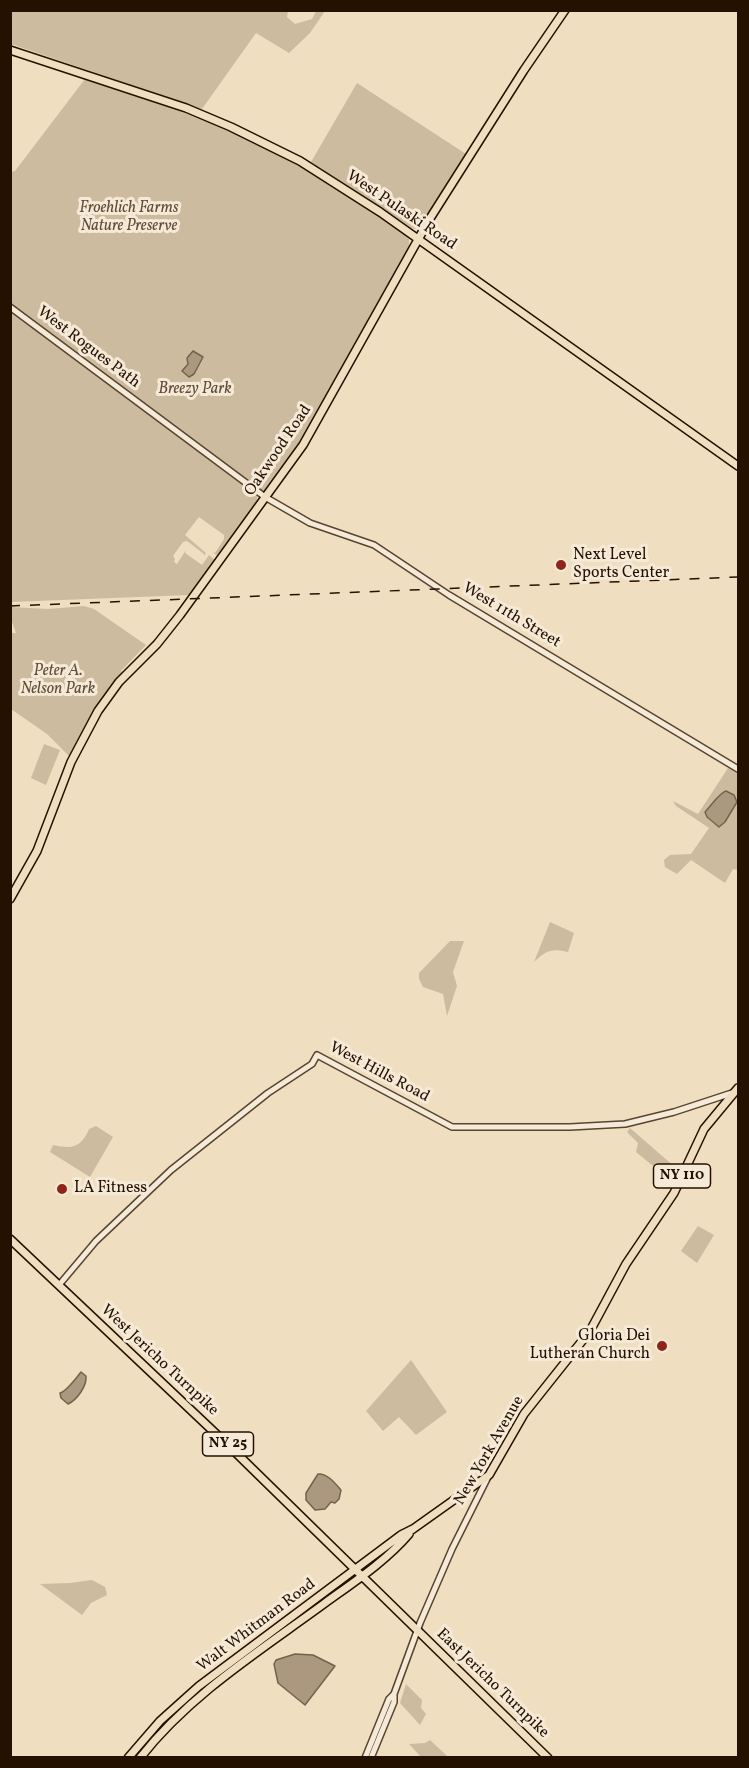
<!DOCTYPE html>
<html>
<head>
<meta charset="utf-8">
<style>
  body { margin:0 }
  #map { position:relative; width:749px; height:1768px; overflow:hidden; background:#f0dec1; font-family:Vollkorn,serif }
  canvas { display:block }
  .frame { position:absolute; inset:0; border:12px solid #251100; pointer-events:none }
</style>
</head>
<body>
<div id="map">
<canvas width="749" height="1768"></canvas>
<div class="frame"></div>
</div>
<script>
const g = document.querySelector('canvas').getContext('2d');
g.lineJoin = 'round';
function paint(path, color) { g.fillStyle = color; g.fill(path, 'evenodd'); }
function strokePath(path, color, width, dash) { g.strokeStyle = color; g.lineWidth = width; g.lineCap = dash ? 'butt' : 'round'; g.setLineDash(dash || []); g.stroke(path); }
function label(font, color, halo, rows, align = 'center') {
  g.font = font + ' Vollkorn,serif'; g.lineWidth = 6; g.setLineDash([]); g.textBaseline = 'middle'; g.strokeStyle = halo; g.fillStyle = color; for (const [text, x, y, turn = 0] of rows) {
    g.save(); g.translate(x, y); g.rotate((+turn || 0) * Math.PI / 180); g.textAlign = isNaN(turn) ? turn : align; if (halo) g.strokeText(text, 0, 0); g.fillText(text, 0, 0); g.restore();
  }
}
paint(new Path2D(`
  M288,11L287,17L295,24L312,19L316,11H325L310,33L289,53L256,33L202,109L11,44V11Z
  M85,79C180,109 260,139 345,193C366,207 391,221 409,238V247L307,432L263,493L11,304L10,172L15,171Z
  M357,83L466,154L423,222L416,229L412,228L311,162Z
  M10,309L257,496V501L218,556L212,552L215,553L224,539V535L199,517L185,535L206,553L204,556V554L187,541L183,542L173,556L175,559L174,562L177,564L186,550L185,553L202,565L209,555L215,560L189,595L11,602Z
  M84,606L94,609L146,645L121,671L123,674C103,701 84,726 69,756L47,734L11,709V633H16L11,619V607L48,609Z
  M44,744L60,750L46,785L31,778Z
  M728,768L738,774V870L733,869L725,883L691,860L677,874L665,867L664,860L670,855L691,854L709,828L676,806L673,801L698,814ZM726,791L731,793L736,800L731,813L725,822L714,824L707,817L705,811C713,805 717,796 726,791Z
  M550,922L574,933L568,952C552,948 546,950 534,962Z
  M450,941H464L453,972L457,986L447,1016L443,994L423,987L419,979V973Z
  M96,1126L113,1137L90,1177L50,1152L53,1145C72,1149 81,1148 89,1129Z
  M630,1128L676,1168L670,1173L659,1164L653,1166L636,1152L638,1143L627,1132Z
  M698,1226L714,1235L697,1263L681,1251Z
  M411,1360L447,1412L416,1435L399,1417L383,1431L366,1411Z
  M92,1580L105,1587L107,1595L91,1603L82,1615L40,1584L70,1583Z
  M406,1684L422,1700L421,1708L426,1714L420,1725L400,1703Z
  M430,1740L447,1756V1757H421L409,1744L425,1743Z`), '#cdbba0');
const water = new Path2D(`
  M193,351L203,357L194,374L189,377L182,371L188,364L187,358Z
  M726,791L734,795L737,802L725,822L719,827L707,817L705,812C711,806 719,793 726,791Z
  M81,1372L86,1376C87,1386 77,1400 68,1404L61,1398L60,1393C67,1391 76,1378 81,1372Z
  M318,1474C327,1473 335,1483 341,1490L339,1499L335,1503L331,1502L325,1509L315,1510L306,1500V1493Z
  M295,1654L313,1655L335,1666L305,1705L278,1683L274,1664L276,1660Z`);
paint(water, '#ab987f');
strokePath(water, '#75624c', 1.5);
const minor = new Path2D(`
  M10,307L265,497L310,523L374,545L449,595L738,769
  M59,1285L96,1241L171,1170L268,1093L312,1064L317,1055L452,1127H570L625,1124L674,1112L732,1093
  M365,1758L389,1699L394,1694L420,1623L452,1549L488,1477
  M371,1758L394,1702V1695`);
const major = new Path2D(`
  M10,50L186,108L231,127L300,161L380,212L738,466
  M10,899L37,851L71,762L98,711L119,682L157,644L180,615L303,445L429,220L524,70L565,10
  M10,1239L231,1448L548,1758
  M128,1758L160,1721L199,1686L401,1535L413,1529L489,1475L524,1414L590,1331L626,1264L674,1193L704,1129L738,1088
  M140,1758C190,1694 261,1650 325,1603C354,1582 386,1561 409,1534`);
strokePath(minor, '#584430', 8);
strokePath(major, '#251100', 10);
strokePath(minor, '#f5ead7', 5);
strokePath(major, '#f0dec1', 7);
strokePath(new Path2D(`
  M10,606L738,577`), '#251100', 1.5, [10, 10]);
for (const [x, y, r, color] of [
  [561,565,6,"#8f2418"],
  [62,1189,6,"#8f2418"],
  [662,1346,6,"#8f2418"]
]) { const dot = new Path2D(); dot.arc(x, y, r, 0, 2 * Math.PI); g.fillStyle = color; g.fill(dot); strokePath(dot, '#f5ead7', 2); }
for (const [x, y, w] of [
  [682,1176,57],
  [228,1444,51]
]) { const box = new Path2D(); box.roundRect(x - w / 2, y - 12, w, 24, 4.5); g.fillStyle = '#f5ead7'; g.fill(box); strokePath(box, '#251100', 1.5); }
label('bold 15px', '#251100', null, [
  ["NY 110",682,1176],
  ["NY 25",228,1444]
]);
label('italic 16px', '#604c38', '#f5ead7', [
  ["Froehlich Farms",129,209],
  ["Nature Preserve",129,227],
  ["Breezy Park",195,390],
  ["Peter A.",58,672],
  ["Nelson Park",58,690]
]);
label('16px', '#251100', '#f5ead7', [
  ["West Pulaski Road",401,211,34],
  ["West Rogues Path",88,348,37],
  ["Oakwood Road",279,451,-56],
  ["West 11th Street",511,616,31],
  ["West Hills Road",379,1073,28],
  ["West Jericho Turnpike",159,1361,43],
  ["New York Avenue",490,1451,-60],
  ["Walt Whitman Road",257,1626,-37],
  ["East Jericho Turnpike",492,1684,44]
]);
label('16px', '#251100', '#f5ead7', [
  ["Next Level",573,556],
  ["Sports Center",573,574],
  ["LA Fitness",74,1189],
  ["Gloria Dei",650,1337,"right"],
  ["Lutheran Church",650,1355,"right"]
], 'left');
</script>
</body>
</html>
